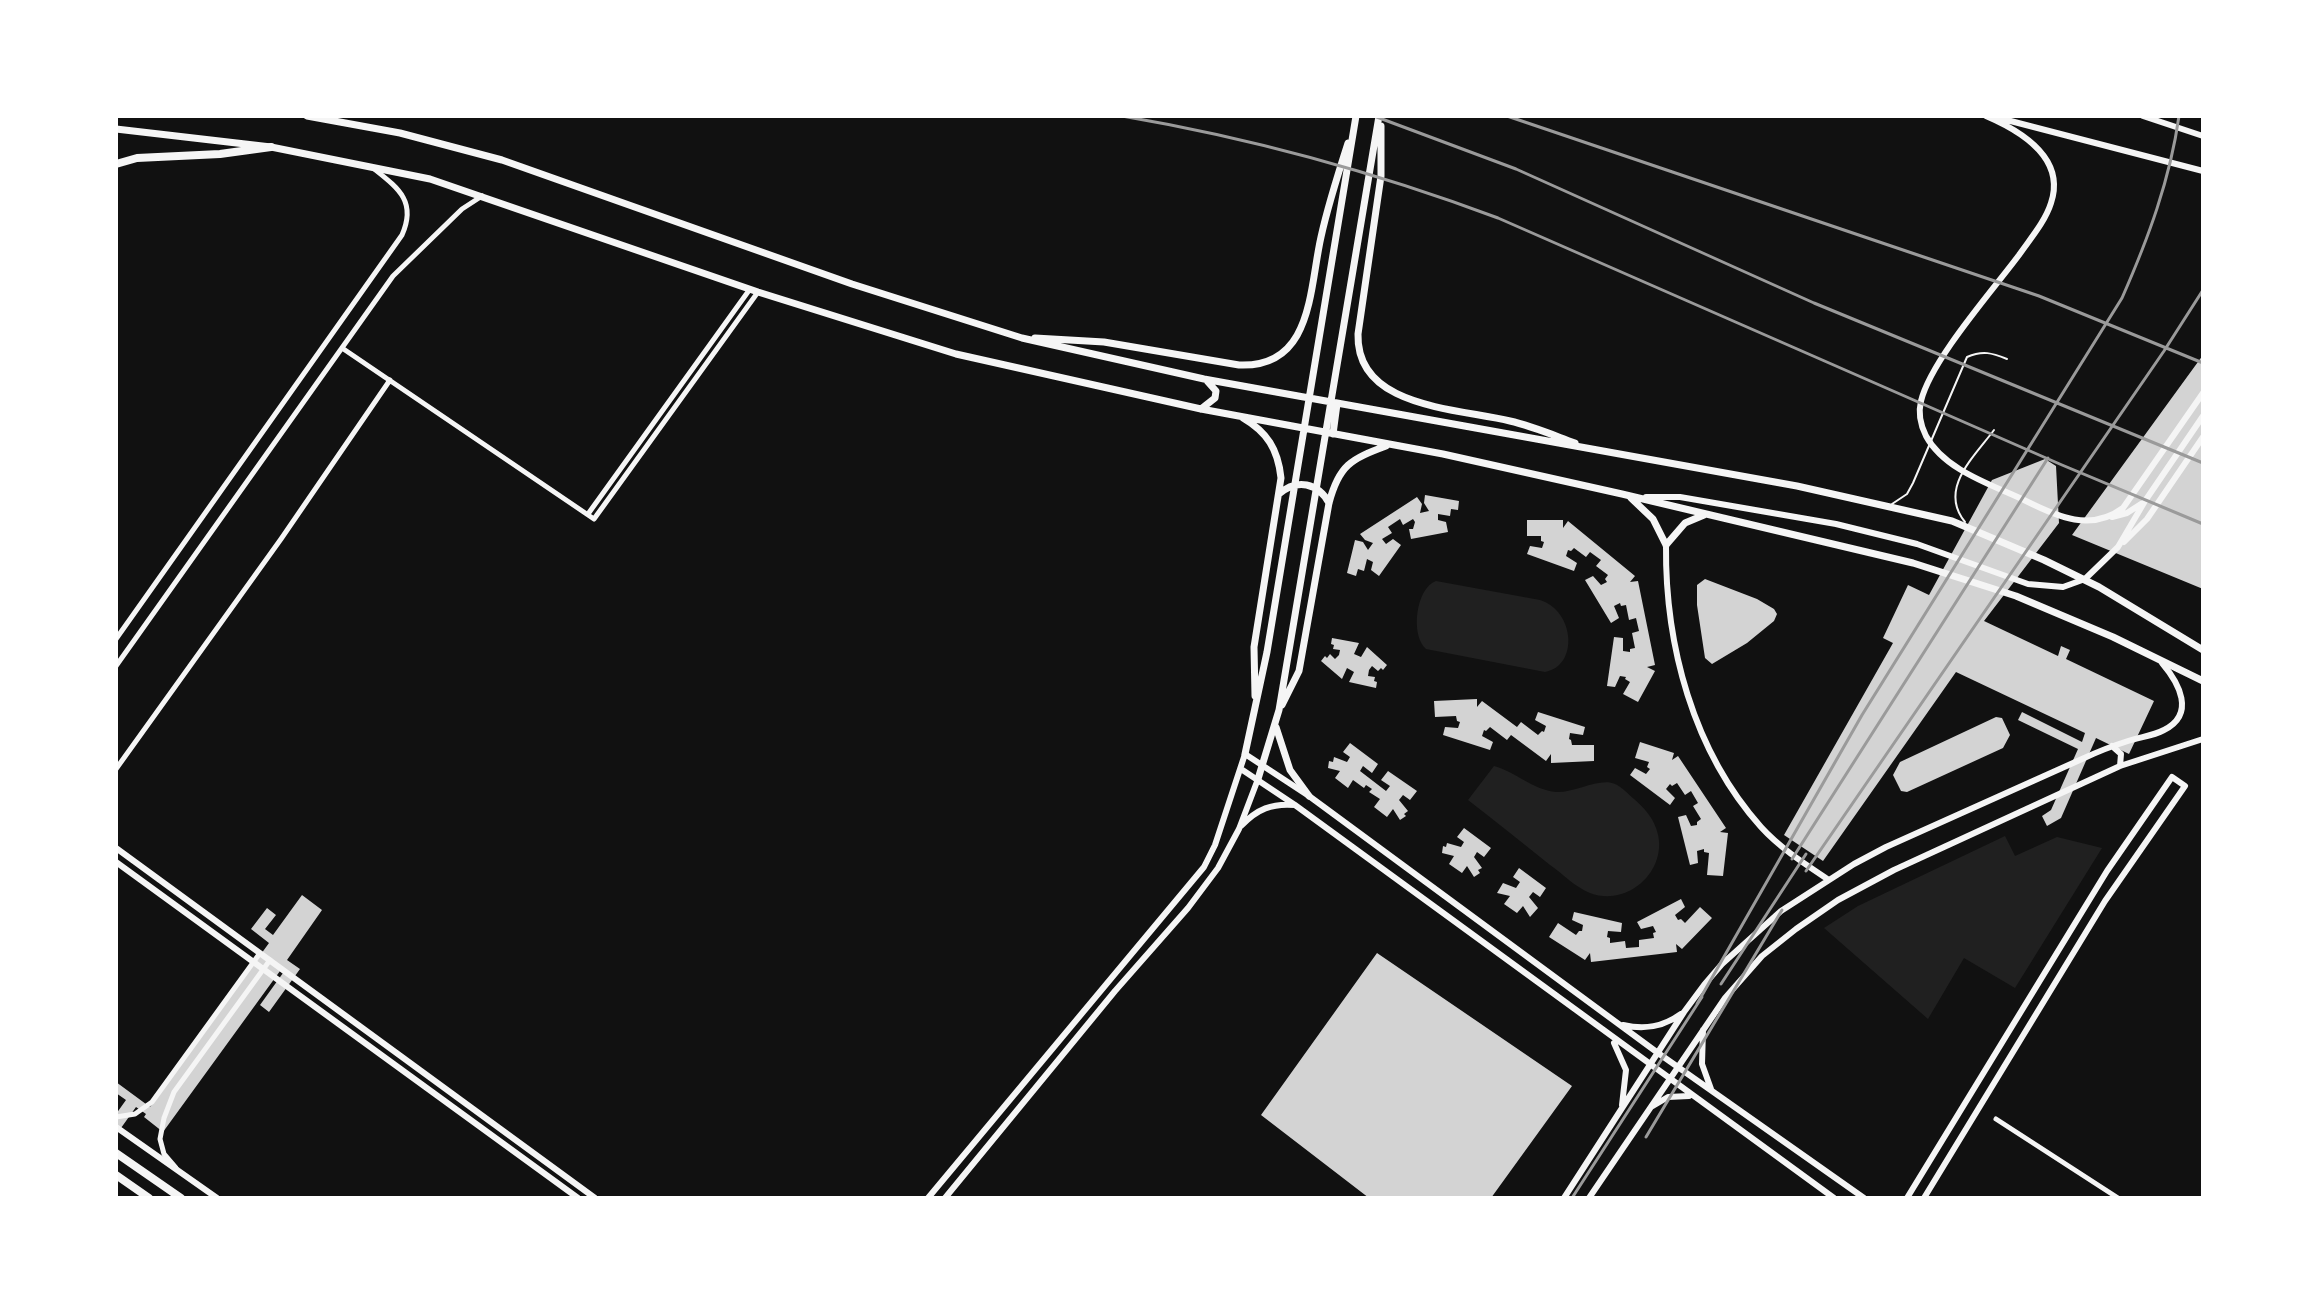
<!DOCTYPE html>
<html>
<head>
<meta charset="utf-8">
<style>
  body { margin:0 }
  #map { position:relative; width:2319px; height:1314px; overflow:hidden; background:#111; font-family:Rubik,sans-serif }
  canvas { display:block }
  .frame { position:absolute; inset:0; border:118px solid #fff; pointer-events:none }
</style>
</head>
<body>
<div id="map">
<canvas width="2319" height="1314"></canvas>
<div class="frame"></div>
</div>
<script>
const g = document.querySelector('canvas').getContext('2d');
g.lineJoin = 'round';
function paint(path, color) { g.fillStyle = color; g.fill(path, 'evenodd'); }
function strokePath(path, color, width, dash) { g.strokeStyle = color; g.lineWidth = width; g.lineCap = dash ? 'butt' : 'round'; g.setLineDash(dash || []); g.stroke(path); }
paint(new Path2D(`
  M1436,581L1540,600C1575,611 1579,666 1545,672L1426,649C1410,635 1416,588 1436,581Z
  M1494,766C1516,772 1533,790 1556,792C1575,793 1600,777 1615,784C1622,787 1628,794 1634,799C1643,807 1652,816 1656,828C1671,867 1630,908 1590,893C1575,887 1563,874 1550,865C1523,843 1496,822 1468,800Z
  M2005,836L2015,856L2057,837L2102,848L2015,988L1964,958L1928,1019L1824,928L1858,906Z`), '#202020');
paint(new Path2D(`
  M2203,355V589L2072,535Z
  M2045,459L2056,466L2059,523L1984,621L2058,656L2061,646L2070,650L2066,659L2154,701L2129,754L2096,738L2061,818L2047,826L2042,816L2051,810L2078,749L2018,720L2022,712L2082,742L2085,733L1956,672L1823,861L1784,835L1893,643L1883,638L1908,585L1929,595L1992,480Z
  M1425,495L1459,501L1458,510L1451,509L1450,516L1438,514V520L1446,522L1448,532L1411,539L1409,529H1413L1415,522L1413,519L1403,525L1400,519L1388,527L1392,533L1382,539L1386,544L1393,539L1401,545L1379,576L1371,570L1373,562L1367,559L1364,571L1358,569L1356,576L1347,573L1355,540L1363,542L1368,550L1373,543L1365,540L1360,534L1417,497L1422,504L1420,513L1429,511L1424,503Z
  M1527,520H1563V528L1568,521L1635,576L1630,582L1638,581L1655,665L1647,667L1655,671L1638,702L1623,694L1630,682L1625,679L1626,677L1620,676L1615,687L1607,686L1614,637L1623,638V651L1630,652V649L1635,648L1632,633L1639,631L1636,618L1629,620L1626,605L1621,606L1620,603L1614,606L1619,618L1611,623L1585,580L1593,576L1601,585L1607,582L1605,579L1608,575L1596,566L1601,560L1590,552L1586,557L1574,548L1571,551L1568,550L1566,556L1577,563L1574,571L1527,554L1530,546L1542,548L1544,542L1541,541V536H1527Z
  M1705,579L1757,599L1774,609L1777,614L1774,621L1747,643L1712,664L1705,658L1697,605V585Z
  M1332,638L1359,643L1354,654L1361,657L1367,647L1387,665L1383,670L1381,668L1378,671L1372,666L1369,670L1368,676L1375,677L1374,681L1377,682L1376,688L1349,682L1354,672L1347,668L1342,679L1321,661L1325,656L1327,658L1330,654L1335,659L1339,655L1340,650L1333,649L1334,645L1331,644Z
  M1477,699V707L1482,701L1517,727L1521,722L1538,735L1542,731L1544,732L1546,726L1535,720L1538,712L1585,727L1583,735L1570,733L1569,739L1571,740L1572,745H1594V761L1551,763V754L1546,761L1511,735L1507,740L1490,727L1486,731L1484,730L1482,736L1493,742L1490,750L1443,735L1445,727L1458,728L1460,722L1457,721L1456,716L1435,717L1434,701Z
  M1996,717L2002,718L2010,735L2003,748L1907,792L1901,791L1893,775L1900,762Z
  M1640,742L1674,753L1672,760L1678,756L1726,828L1720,832L1728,833L1723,876L1707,875L1709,853L1704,852V849L1697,851L1698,863L1690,865L1678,817L1686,815L1691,826L1697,825V822L1701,819L1693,806L1698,803L1691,791L1685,795L1677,783L1672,786L1670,784L1666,789L1675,798L1670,805L1630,775L1635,768L1646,774L1650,769L1647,767L1649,762L1635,758Z
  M1350,743L1378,764L1372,773L1363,766L1360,771L1386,791L1390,786L1381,780L1388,771L1417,791L1410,800L1403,795L1399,800L1408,811L1404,814L1406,816L1400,820L1393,809L1387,817L1374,807L1380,799L1369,792L1372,789L1366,785L1364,788L1353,780L1348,788L1335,778L1340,771L1328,768L1329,761L1333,762L1334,757L1347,762L1350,757L1343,752Z
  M1464,828L1491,848L1484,857L1477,852L1474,857L1482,868L1478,870L1480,873L1474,877L1467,866L1462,873L1449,864L1454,856L1442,853L1443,846L1446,847L1447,843L1461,847L1464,842L1457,837Z
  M1519,868L1546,888L1540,897L1533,892L1529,897L1538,908L1530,917L1523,906L1517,913L1504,904L1510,896L1497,893L1503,883L1516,888L1520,882L1513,877Z
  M302,895L322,910L287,960L300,969L269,1012L260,1005L283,973L280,971L163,1132L144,1117L146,1114L136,1107L116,1135V1114L126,1100L116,1093V1082L150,1107L269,943L251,929L267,908L276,915L265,929L273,935Z
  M1681,899L1685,907L1675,915L1678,920L1681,919L1685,923L1700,907L1712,918L1682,949L1676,944L1677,952L1591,962L1590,953L1585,960L1549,937L1558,923L1576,935L1579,931H1582L1583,925L1572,920L1574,912L1622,923L1621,932L1608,931L1607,937L1610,938V943L1625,941L1626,948L1639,947V940L1654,938L1653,933L1656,932L1653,926L1641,929L1637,922Z
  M1377,953L1572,1086L1491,1198H1369L1261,1115Z`), '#d3d3d3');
strokePath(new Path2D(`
  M1892,504L1907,494L1913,483L1967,357C1983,350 1992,353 2007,359
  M1965,522C1938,489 1974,457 1994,430`), '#f5f5f5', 2);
strokePath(new Path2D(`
  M342,348L594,519L758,292
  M588,514L750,289
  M116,639L402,235C417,201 398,188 373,168
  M116,666L393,276L462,209L482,196
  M116,769L281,539L390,380
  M116,1117L135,1114L152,1102L260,953
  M1996,1119L2118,1198
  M176,1168L164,1154L160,1139L164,1118L174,1092L270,960`), '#f5f5f5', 5);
strokePath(new Path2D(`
  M1986,116C2021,131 2066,158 2051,203C2045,222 2030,239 2019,255C1993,290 1931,360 1921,401C1918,413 1920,424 1926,436C1945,471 1993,485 2026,501C2058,517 2091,532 2123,508L2203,393
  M2143,116L2203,136
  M1999,118L2203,171
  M1646,497H1680L1836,524L1917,544L2028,584L2063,587L2085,579L2118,547L2145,501L2203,416
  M2112,517L2127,513L2141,504
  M2124,542L2147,519L2203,437
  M1666,545C1665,645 1693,751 1761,827C1780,848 1805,864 1829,880
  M2112,746L2121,754L2120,766
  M1241,769L1295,805L1834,1198
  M1241,826C1257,809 1272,803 1295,805
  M116,848L595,1198
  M116,862L578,1198
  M1623,1025C1645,1030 1663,1027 1681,1014
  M1703,1030L1702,1064L1711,1089
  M1614,1043L1626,1070L1622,1105
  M1651,1107L1668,1097L1689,1096
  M116,1127L217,1198
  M928,1198L1204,867L1215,845L1245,754L1309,796L1658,1053L1864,1198
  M945,1198L1115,991L1188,908L1218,868L1239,829L1258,779
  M1564,1198L1684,1012L1704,985L1722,964L1781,911L1854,864L1886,847L2082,759C2097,752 2112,746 2128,741C2140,737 2153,736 2164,730C2196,714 2179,683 2162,663
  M1589,1198L1725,998L1762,956L1796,929L1838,900L1894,870L2120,766L2203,739
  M1907,1198L2107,871L2172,777L2185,786L2105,901L1924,1198`), '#f5f5f5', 6);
strokePath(new Path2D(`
  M307,116L400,133L502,160L852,284L1022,338L1204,379L1797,486L1952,521L2044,560L2099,587L2203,650
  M1381,126V176L1358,334C1356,408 1456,408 1510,421C1532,426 1553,435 1575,443
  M116,129L271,147L430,179L758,292L956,354L1201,409L1443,454L1622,494L1913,563L2016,596L2113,637L2203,681
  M1035,338L1104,342L1239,365C1313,368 1309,290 1321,237C1328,205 1338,174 1348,143
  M1201,409L1215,398L1216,391L1208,382
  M1243,418C1267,432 1278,449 1281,478L1254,647L1255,696
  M1333,434L1337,404
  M1279,494C1297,478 1318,483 1329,503
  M1631,498L1653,519L1666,545
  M1666,545L1685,523L1704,515
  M1282,705L1299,671L1329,503C1339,465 1351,459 1386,446
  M1276,727L1290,770L1309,796
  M1245,754L1267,652L1356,116
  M1258,779L1279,710L1379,116`), '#f5f5f5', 7);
strokePath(new Path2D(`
  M116,164L137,158L220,154L271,147`), '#f5f5f5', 8);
strokePath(new Path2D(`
  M116,1153L181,1198
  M116,1175L149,1198`), '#f5f5f5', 8);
strokePath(new Path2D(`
  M1122,116C1251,138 1375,172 1498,218L2062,465L2203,524
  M1374,116L1516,169L1814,303L2203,463
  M1507,116L2039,296L2203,363
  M1792,859L2048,458
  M1806,871L2164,351L2203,290
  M1721,984L1806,854
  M1697,1004L1862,715L2122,298C2148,239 2170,180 2179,116
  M1646,1137L1782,910
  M1572,1198L1702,997`), '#9a9a9a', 3);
</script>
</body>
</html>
